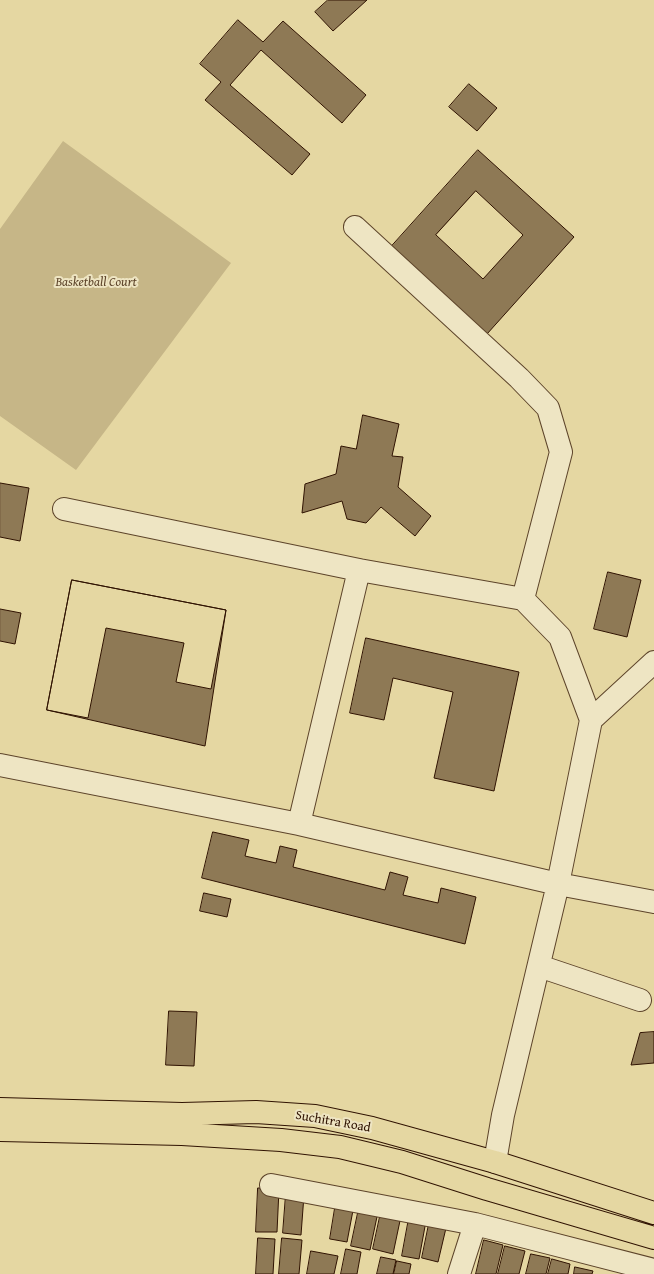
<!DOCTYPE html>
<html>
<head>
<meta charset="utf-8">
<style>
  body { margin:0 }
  canvas { display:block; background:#e5d7a2 }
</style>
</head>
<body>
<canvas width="654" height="1274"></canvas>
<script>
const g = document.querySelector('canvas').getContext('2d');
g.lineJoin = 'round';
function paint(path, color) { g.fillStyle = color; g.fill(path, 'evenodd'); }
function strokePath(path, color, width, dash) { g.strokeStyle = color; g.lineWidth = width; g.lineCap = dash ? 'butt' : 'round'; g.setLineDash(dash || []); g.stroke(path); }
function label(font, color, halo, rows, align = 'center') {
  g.font = font + ' "Gentium Book Plus",serif'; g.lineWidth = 4; g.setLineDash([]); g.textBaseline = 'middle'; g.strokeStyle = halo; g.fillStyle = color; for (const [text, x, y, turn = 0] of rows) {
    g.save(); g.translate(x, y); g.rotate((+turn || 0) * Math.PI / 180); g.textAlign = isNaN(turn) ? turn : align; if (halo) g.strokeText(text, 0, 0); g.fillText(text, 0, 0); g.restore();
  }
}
paint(new Path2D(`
  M63,141L231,263L76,470L0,416V229Z`), '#c6b687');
const building = new Path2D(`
  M328,0H367L333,31L315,12Z
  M238,20L263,42L283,21L366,95L342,123L261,50L230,85L310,154L292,175L205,100L221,82L200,64Z
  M469,84L497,108L477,131L449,107Z
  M478,150L574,237L487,334L391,247ZM476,191L523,235L483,279L436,235Z
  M363,415L399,424L392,456L403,457L398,487L431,516L415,536L381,507L366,523L347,519L342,501L302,513L305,484L336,474L341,446L356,449Z
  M0,483L29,488L20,541L0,537Z
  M608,572L641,580L627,637L594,629Z
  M72,580L226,610L211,689L176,682L184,643L106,628L88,718L47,710Z
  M72,580L226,610L205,746L47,710Z
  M0,609L21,613L15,644L0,641Z
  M366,638L519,672L494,791L434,778L453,692L393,678L384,720L350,713Z
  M213,832L249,840L245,856L276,863L280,846L297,850L293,867L385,890L390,872L408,877L403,895L438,903L441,888L476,897L465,944L202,878Z
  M204,893L231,899L227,917L200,911Z
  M169,1011L197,1012L194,1066L166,1065Z
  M654,1032V1063L631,1065L640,1033Z
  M258,1188L279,1189L277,1232H256Z
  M286,1194L304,1195L301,1235L283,1233Z
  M336,1202L354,1205L347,1242L330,1239Z
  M359,1208L378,1212L370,1250L351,1246Z
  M381,1212L401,1216L393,1254L373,1249Z
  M409,1218L426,1221L419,1259L402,1256Z
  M429,1224L446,1228L438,1262L422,1258Z
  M258,1238L275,1239L273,1274H256Z
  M282,1238L302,1240L299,1274H279Z
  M484,1240L503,1245L496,1274H476Z
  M505,1246L525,1251L519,1274H498Z
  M346,1249L361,1252L357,1274H341Z
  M311,1251L338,1256L334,1274H307Z
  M531,1254L550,1258L546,1274H526Z
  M381,1257L396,1260L393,1274H377Z
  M552,1259L570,1264L568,1274H548Z
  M397,1261L411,1264L409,1274H394Z
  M575,1267L593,1271L592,1274H574Z`);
paint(building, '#8e7955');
strokePath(building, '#301302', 1);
const minor = new Path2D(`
  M355,227L519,378L548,408L561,452L523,599
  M64,509L359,570L523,599L560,637L591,720L558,884L503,1115L495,1162
  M591,720L654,662
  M0,765L299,824L558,884L654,902
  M299,824L359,570
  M539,966L640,1000
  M271,1185L475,1224L654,1270
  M459,1274L475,1224`);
const major = new Path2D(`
  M0,1109L182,1114L256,1112L315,1116L372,1128L495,1162L654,1213
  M0,1130L182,1134L281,1140L340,1147L402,1162L487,1189L654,1238`);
strokePath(minor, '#5d442a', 24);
strokePath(major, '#301302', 24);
strokePath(minor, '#eee5c3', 22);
strokePath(major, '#e5d7a2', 22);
label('italic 13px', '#5d442a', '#eee5c3', [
  ["Basketball Court",96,283]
]);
label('13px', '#301302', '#eee5c3', [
  ["Suchitra Road",333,1122,10]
]);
</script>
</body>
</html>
